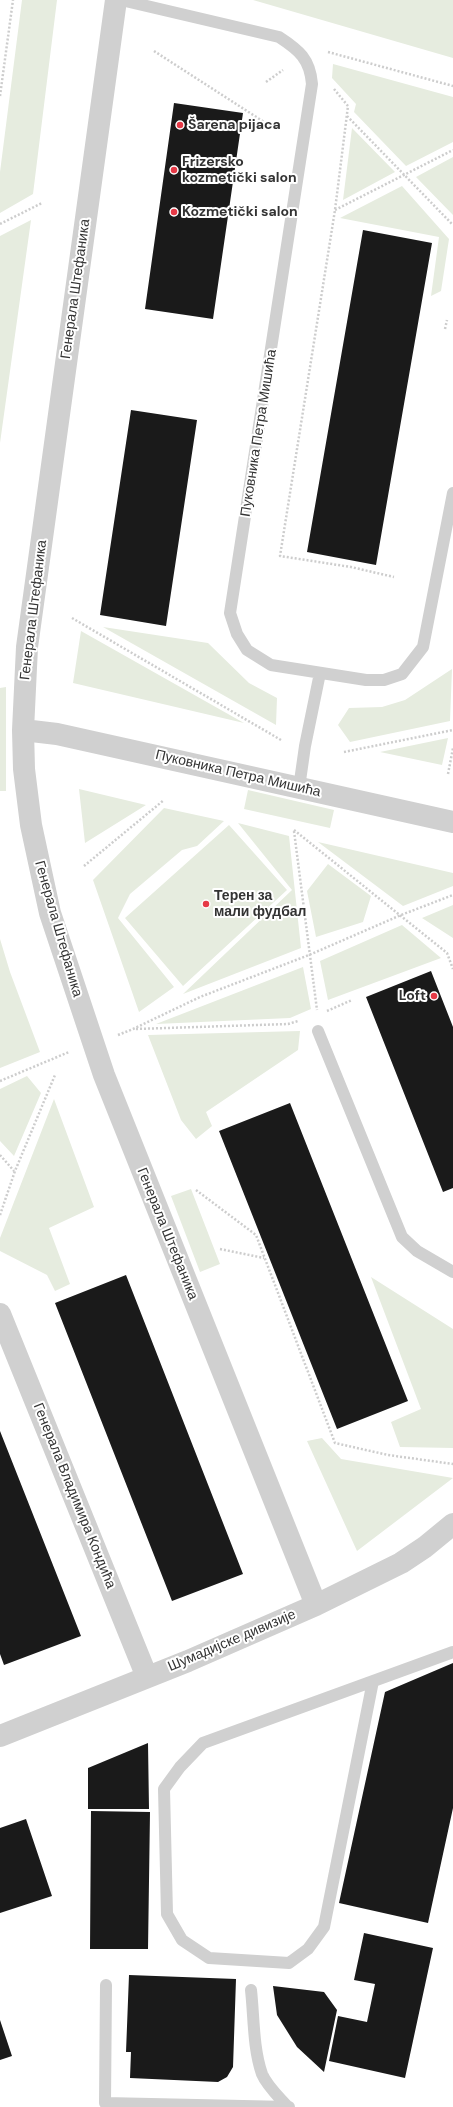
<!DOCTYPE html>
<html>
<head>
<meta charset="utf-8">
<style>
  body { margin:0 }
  canvas { display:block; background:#fff }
</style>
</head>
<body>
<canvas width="453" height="2107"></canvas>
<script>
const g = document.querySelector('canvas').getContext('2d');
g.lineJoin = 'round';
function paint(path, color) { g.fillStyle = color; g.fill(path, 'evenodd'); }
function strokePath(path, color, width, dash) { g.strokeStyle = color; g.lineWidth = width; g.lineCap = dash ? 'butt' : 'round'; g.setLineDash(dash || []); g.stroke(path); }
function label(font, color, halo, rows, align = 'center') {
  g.font = font + ' "DM Sans",sans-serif'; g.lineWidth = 4; g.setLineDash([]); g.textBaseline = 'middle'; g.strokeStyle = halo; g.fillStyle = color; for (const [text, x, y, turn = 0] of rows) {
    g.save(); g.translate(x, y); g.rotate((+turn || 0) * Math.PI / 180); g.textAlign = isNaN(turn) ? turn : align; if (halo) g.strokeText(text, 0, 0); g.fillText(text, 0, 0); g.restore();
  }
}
paint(new Path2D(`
  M22,0H57L33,194L0,213V172Z
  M253,0H453V58Z
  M333,64L453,97V142L406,166L354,112L356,104L332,78Z
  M352,128L395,172L343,200Z
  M453,157V215L416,177Z
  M402,186L449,239L441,291L431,296L439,237L340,218Z
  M31,220L0,443V236Z
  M103,627L208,643L249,683L277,698L276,725Z
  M81,631L244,723L73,683Z
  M452,669L450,721L350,742L338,725L349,708L382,707L405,700Z
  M6,687V791H0V688Z
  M448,738L442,765L380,752Z
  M79,789L146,805L85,843Z
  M248,790L334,810L330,828L244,809Z
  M164,808L224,821L197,846L182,850L130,894L118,918L174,987L139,1012L93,880Z
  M238,823L289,836L301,948L183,994L292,890Z
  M229,825L287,890L183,986L125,918Z
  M318,842L453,873V886L403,906Z
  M328,864L371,896L363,922L316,937L307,891Z
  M453,905V938L422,918Z
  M402,925L441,958L328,1000L320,961Z
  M0,939L10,972L40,1052L0,1068Z
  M303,967L311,1009L290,1018L156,1024Z
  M300,1031L298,1050L206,1112L212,1126L196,1139L181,1120L148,1035Z
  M27,1076L41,1093L14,1156L0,1141V1089Z
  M54,1099L94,1207L49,1228L70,1284L55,1291L47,1275L0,1251V1238Z
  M191,1189L220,1264L200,1272L171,1196Z
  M371,1277L453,1329V1448L400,1447L391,1422L421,1409Z
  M322,1438L341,1459L453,1478L357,1551L307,1441Z`), '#e6ecdf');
paint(new Path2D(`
  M174,103L243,113L213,319L145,309Z
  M363,230L432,243L376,565L307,552Z
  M131,410L197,420L166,626L100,615Z
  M431,971L453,1027V1188L443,1192L366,997Z
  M290,1103L408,1401L337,1429L219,1131Z
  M126,1275L243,1574L172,1601L55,1303Z
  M0,1431L81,1636L4,1665L0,1654Z
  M453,1663V1808L428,1923L339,1903L385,1692Z
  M148,1743L149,1809H88V1768Z
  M91,1811L150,1812L148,1949H90Z
  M26,1819L52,1896L0,1913V1828Z
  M364,1933L433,1948L405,2078L329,2061L338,2016L367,2022L375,1984L354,1980Z
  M129,1975L236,1979L233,2067L227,2077L218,2082L130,2078L131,2052H126Z
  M273,1986L324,1992L337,2010L324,2072L297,2047L277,2015Z
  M0,2020L12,2056L0,2060Z`), '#1a1a1a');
strokePath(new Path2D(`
  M154,51L264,122
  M328,52L453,86
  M266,82L283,70
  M334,89L348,106L335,210L280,556L351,567L394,577
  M0,96L13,0
  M347,116L453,225
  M335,210L453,150
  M0,224L42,203
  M445,329L447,320
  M72,618L281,740
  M344,752L453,730
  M448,774L453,748
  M294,830L447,953L453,969
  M294,831L317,1010
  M84,866L164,800
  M327,1011L352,1000
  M136,1029L288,1024L298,1021
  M118,1035L133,1029L200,997L309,955L401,915L453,895
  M0,1081L69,1052
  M0,1155L14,1171
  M196,1190L256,1235L335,1443L388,1455L453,1464
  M0,1215L15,1171L55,1075
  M220,1249L264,1258`), '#cdcdcd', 2.5, [2, 2]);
strokePath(new Path2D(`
  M121,0L279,37C299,50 310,59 312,84L230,613L237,634L247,650L271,665L366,680H384L402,674L423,647L453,493
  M299,788L305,746L320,673
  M318,1031L402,1237L417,1251L453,1272
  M373,1681L324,1927L308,1949L289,1963L209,1958L182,1940L167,1914L164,1789L180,1767L203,1743L453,1652
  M106,1985L105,2103L289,2107
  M251,1990C254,2017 253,2048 262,2074C267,2086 279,2097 287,2106`), '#d0d0d0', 12);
strokePath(new Path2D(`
  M116,0L27,647L23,730L24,769L31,825L50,913L104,1075L316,1605
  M23,730L57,734L453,822
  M0,1314L147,1677
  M0,1736L188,1661L316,1605L401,1563L425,1547L453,1524`), '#d0d0d0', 22);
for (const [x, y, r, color] of [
  [180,125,4,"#e63946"],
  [174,170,4,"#e63946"],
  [174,212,4,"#e63946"],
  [206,904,4,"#e63946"],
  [434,996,4,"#e63946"]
]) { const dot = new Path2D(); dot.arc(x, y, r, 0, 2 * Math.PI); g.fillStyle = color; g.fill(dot); strokePath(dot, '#fff', 1.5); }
label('bold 14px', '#333', '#fff', [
  ["Šarena pijaca",188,125],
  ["Frizersko",182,162],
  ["kozmetički salon",182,178],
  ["Kozmetički salon",182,212],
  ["Терен за",214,896],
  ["мали фудбал",214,912],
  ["Loft",426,996,"right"]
], 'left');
label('14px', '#333', '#fff', [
  ["Генерала Штефаника",76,289,-82],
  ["Пуковника Петра Мишића",259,433,-81],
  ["Генерала Штефаника",34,610,-83],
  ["Пуковника Петра Мишића",238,774,13],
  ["Генерала Штефаника",58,929,74],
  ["Генерала Штефаника",167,1234,68],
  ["Генерала Владимира Кондића",74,1496,68],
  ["Шумадијске дивизије",232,1641,-23]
]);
</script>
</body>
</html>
